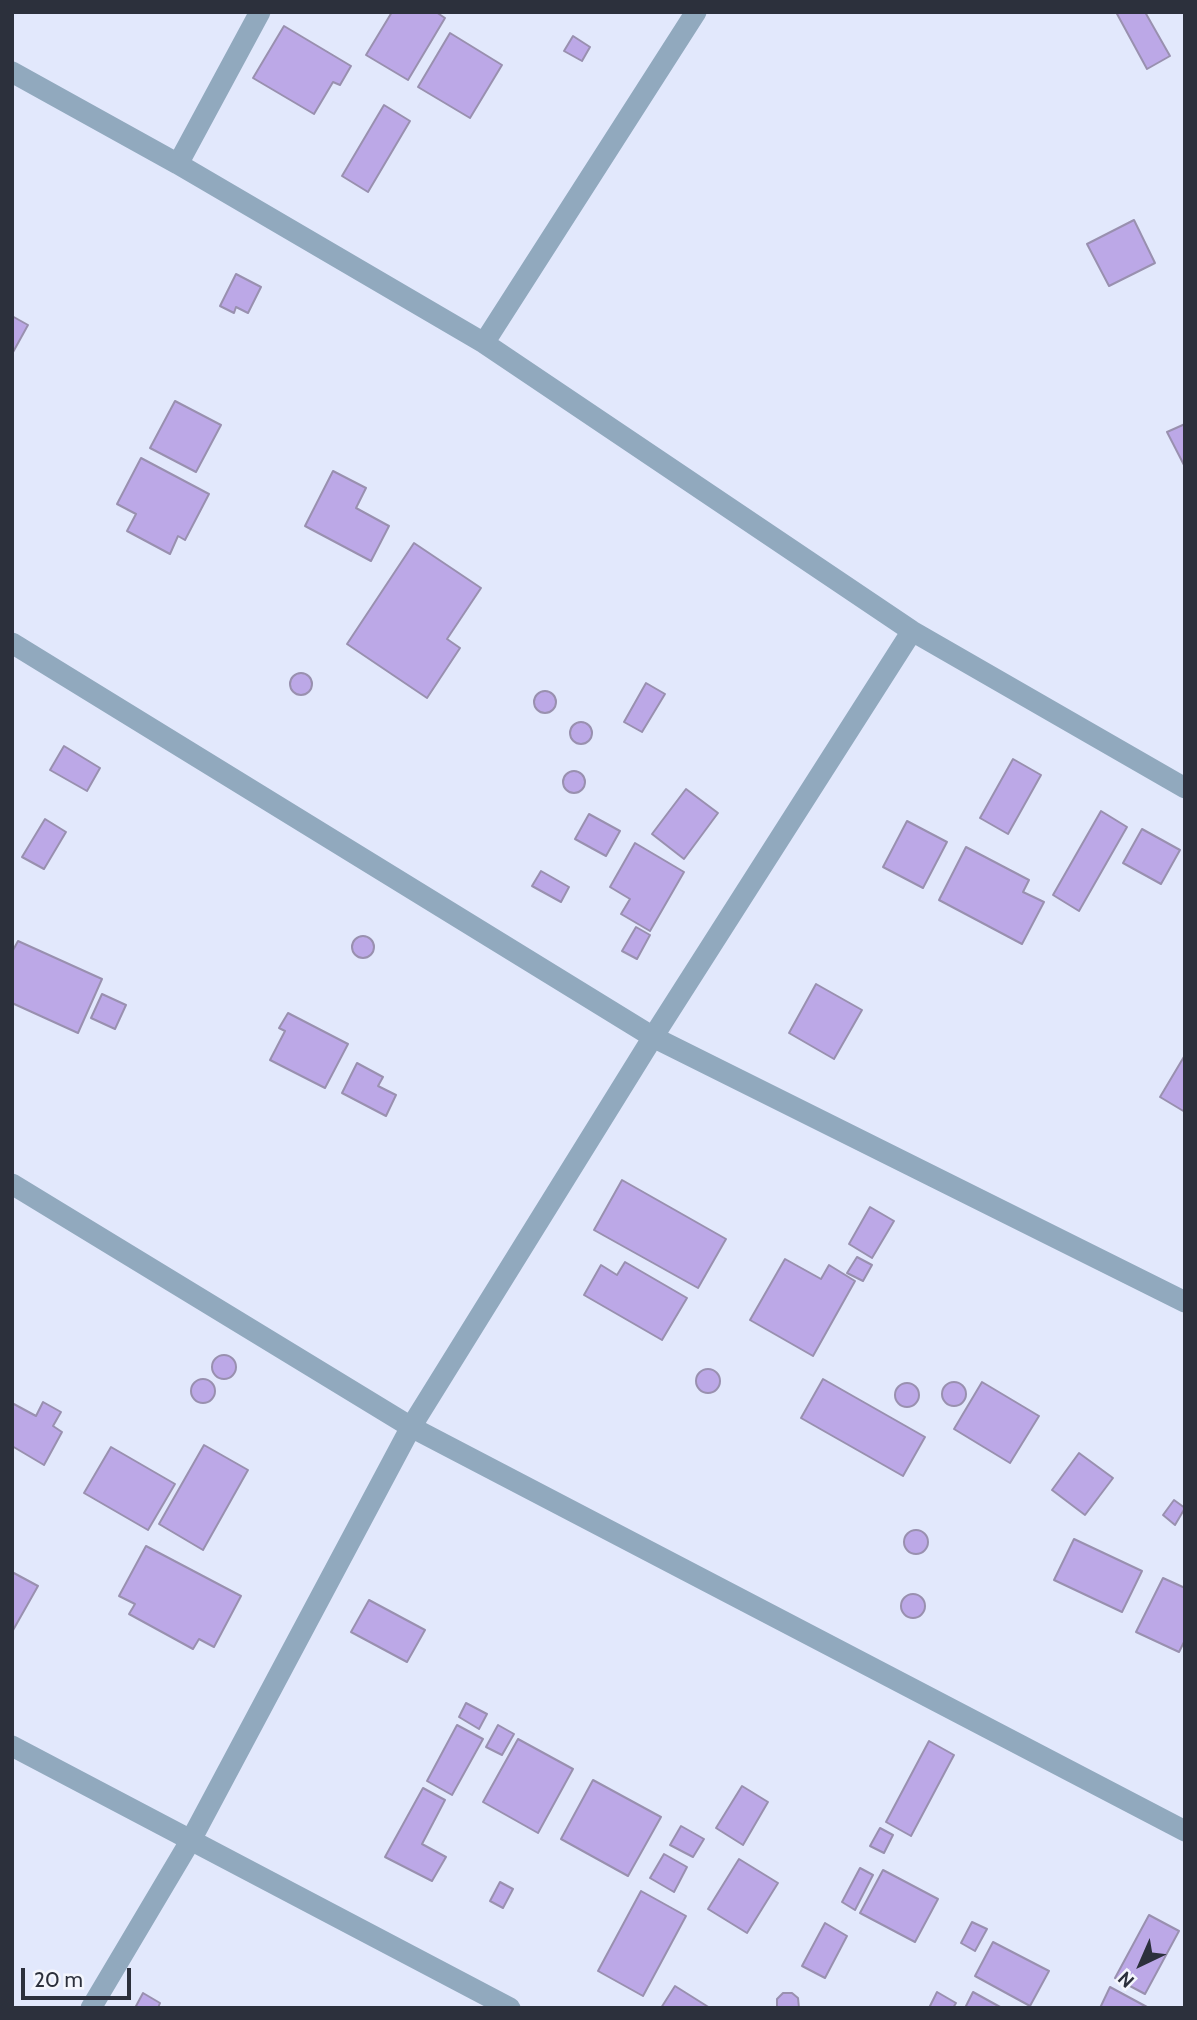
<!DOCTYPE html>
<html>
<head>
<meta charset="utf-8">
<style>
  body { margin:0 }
  #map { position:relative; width:1197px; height:2020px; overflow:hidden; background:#e2e8fc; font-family:Cabin,sans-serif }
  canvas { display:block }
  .frame { position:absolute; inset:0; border:14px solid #2c303c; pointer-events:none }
  .north { position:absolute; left:1106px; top:1929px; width:70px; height:70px; -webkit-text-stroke:5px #f4f6fd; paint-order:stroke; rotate:224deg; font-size:19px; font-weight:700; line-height:28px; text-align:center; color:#2c303c }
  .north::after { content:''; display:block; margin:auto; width:24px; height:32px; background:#2c303c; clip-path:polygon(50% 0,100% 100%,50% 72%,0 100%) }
  .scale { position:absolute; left:21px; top:1968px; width:110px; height:32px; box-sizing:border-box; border:4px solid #2c303c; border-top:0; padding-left:9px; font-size:21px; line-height:24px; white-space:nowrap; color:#2c303c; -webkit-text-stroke:5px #f4f6fd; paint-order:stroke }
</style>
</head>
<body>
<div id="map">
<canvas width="1197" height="2020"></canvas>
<div class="frame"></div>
<div class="north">N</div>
<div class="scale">20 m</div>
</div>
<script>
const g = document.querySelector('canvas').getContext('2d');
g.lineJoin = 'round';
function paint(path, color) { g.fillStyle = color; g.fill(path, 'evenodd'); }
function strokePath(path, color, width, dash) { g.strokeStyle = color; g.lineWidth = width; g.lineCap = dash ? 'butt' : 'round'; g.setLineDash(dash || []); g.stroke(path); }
const building = new Path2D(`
  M392,12H436L445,18L408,80L366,55Z
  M1116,12H1145L1170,56L1147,69Z
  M284,26L351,66L340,85L333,82L314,114L253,78Z
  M450,33L502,65L470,118L418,87Z
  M573,36L590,47L582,61L564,51Z
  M384,105L410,121L368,192L342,176Z
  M1134,220L1155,263L1109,286L1087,244Z
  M236,274L261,287L248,313L236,307L234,313L220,306Z
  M12,316L28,325L12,354Z
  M175,401L221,425L196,472L150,448Z
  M1185,424V467L1167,432Z
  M141,458L209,494L185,540L178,536L170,554L127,531L136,514L117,504Z
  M333,471L366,488L356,508L389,526L371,561L305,526Z
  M414,543L481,588L447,639L460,648L427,698L347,644Z
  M290 684a11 11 0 1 1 22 0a11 11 0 1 1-22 0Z
  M646,683L665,694L642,732L624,722Z
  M534 702a11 11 0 1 1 22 0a11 11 0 1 1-22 0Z
  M570 733a11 11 0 1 1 22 0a11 11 0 1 1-22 0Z
  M64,746L100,768L87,791L50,770Z
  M1013,759L1041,775L1008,834L980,818Z
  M563 782a11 11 0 1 1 22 0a11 11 0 1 1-22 0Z
  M686,789L718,813L684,859L652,834Z
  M1101,811L1127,827L1079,911L1053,895Z
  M589,814L620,831L606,856L575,839Z
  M45,819L66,832L44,869L22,857Z
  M907,821L947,842L923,888L883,867Z
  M1142,829L1180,850L1161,884L1123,863Z
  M635,843L684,872L650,931L621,914L630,899L610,887Z
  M966,847L1029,880L1023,892L1044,902L1022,944L939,900Z
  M541,871L569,887L561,902L532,886Z
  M636,927L650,935L637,959L622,951Z
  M352 947a11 11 0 1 1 22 0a11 11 0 1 1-22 0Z
  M18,941L102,979L78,1033L12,1003V952Z
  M816,984L862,1010L834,1059L789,1033Z
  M102,994L126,1005L115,1029L91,1018Z
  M288,1013L348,1044L325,1088L270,1060L285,1031L279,1028Z
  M1185,1055V1112L1160,1097Z
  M357,1063L383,1077L378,1086L396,1095L386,1116L342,1093Z
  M622,1180L726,1239L698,1288L594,1230Z
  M870,1207L894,1221L872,1258L849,1244Z
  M857,1257L872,1265L863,1281L847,1273Z
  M785,1259L821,1279L829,1265L855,1281L813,1356L750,1320Z
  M625,1262L687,1298L662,1340L584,1295L601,1265L617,1275Z
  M212 1367a12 12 0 1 1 24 0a12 12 0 1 1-24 0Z
  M696 1381a12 12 0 1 1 24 0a12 12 0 1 1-24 0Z
  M823,1379L925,1437L903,1476L801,1418Z
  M191 1391a12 12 0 1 1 24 0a12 12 0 1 1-24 0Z
  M982,1382L1039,1416L1010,1463L954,1429Z
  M942 1394a12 12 0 1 1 24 0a12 12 0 1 1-24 0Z
  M895 1395a12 12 0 1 1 24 0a12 12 0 1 1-24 0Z
  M43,1402L61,1412L53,1426L62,1432L44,1465L12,1446V1403L36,1416Z
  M204,1445L248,1470L203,1550L159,1524Z
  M111,1447L175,1484L148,1530L84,1493Z
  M1079,1453L1113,1478L1085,1515L1052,1490Z
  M1174,1500L1185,1508L1175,1525L1163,1515Z
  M904 1542a12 12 0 1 1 24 0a12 12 0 1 1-24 0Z
  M1074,1539L1142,1571L1122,1612L1054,1580Z
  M146,1546L241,1596L214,1647L199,1639L193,1649L129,1614L135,1604L119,1596Z
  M12,1572L38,1586L12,1632Z
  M1163,1578L1185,1588V1640L1179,1652L1136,1632Z
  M901 1606a12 12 0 1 1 24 0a12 12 0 1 1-24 0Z
  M369,1600L425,1630L407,1662L351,1632Z
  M466,1703L487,1714L479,1729L459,1717Z
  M457,1725L483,1739L452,1795L427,1781Z
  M498,1725L514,1734L502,1755L486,1747Z
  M518,1739L573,1769L538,1833L483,1802Z
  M929,1741L954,1755L911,1836L886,1822Z
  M593,1780L661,1817L628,1876L561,1839Z
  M742,1786L768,1802L743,1845L716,1828Z
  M423,1788L445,1800L422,1844L446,1857L432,1881L385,1857Z
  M681,1826L704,1839L693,1857L670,1845Z
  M880,1828L893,1835L884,1853L870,1846Z
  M664,1854L687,1867L674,1892L650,1878Z
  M739,1859L778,1883L747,1933L708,1909Z
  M860,1868L873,1875L855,1910L842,1902Z
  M883,1870L938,1899L915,1942L860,1913Z
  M500,1882L513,1889L503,1908L490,1901Z
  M641,1891L686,1916L643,1996L598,1971Z
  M1149,1915L1179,1931L1145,1994L1115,1978Z
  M972,1922L987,1929L975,1951L961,1943Z
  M825,1923L847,1936L825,1978L802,1966Z
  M993,1942L1049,1971L1030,2006L975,1976Z
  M675,1986L710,2008H661Z
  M1110,1987L1147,2007V2008H1100Z
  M937,1992L956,2003L953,2008H929Z
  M973,1992L1002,2008H965Z
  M143,1993L160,2003L158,2008H135Z
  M783,1993H792L798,1998L799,2008H777V1999Z`);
paint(building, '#bca8e7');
strokePath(building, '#9990af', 2);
strokePath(new Path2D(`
  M12,72L178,164L484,343L912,631L1185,788
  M178,164L260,12
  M484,343L696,12
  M12,643L653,1037L1185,1302
  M12,1184L411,1427L1185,1831
  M12,1746L510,2008
  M91,2008L192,1838L411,1427L653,1037L912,631`), '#91a9be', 21);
</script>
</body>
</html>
